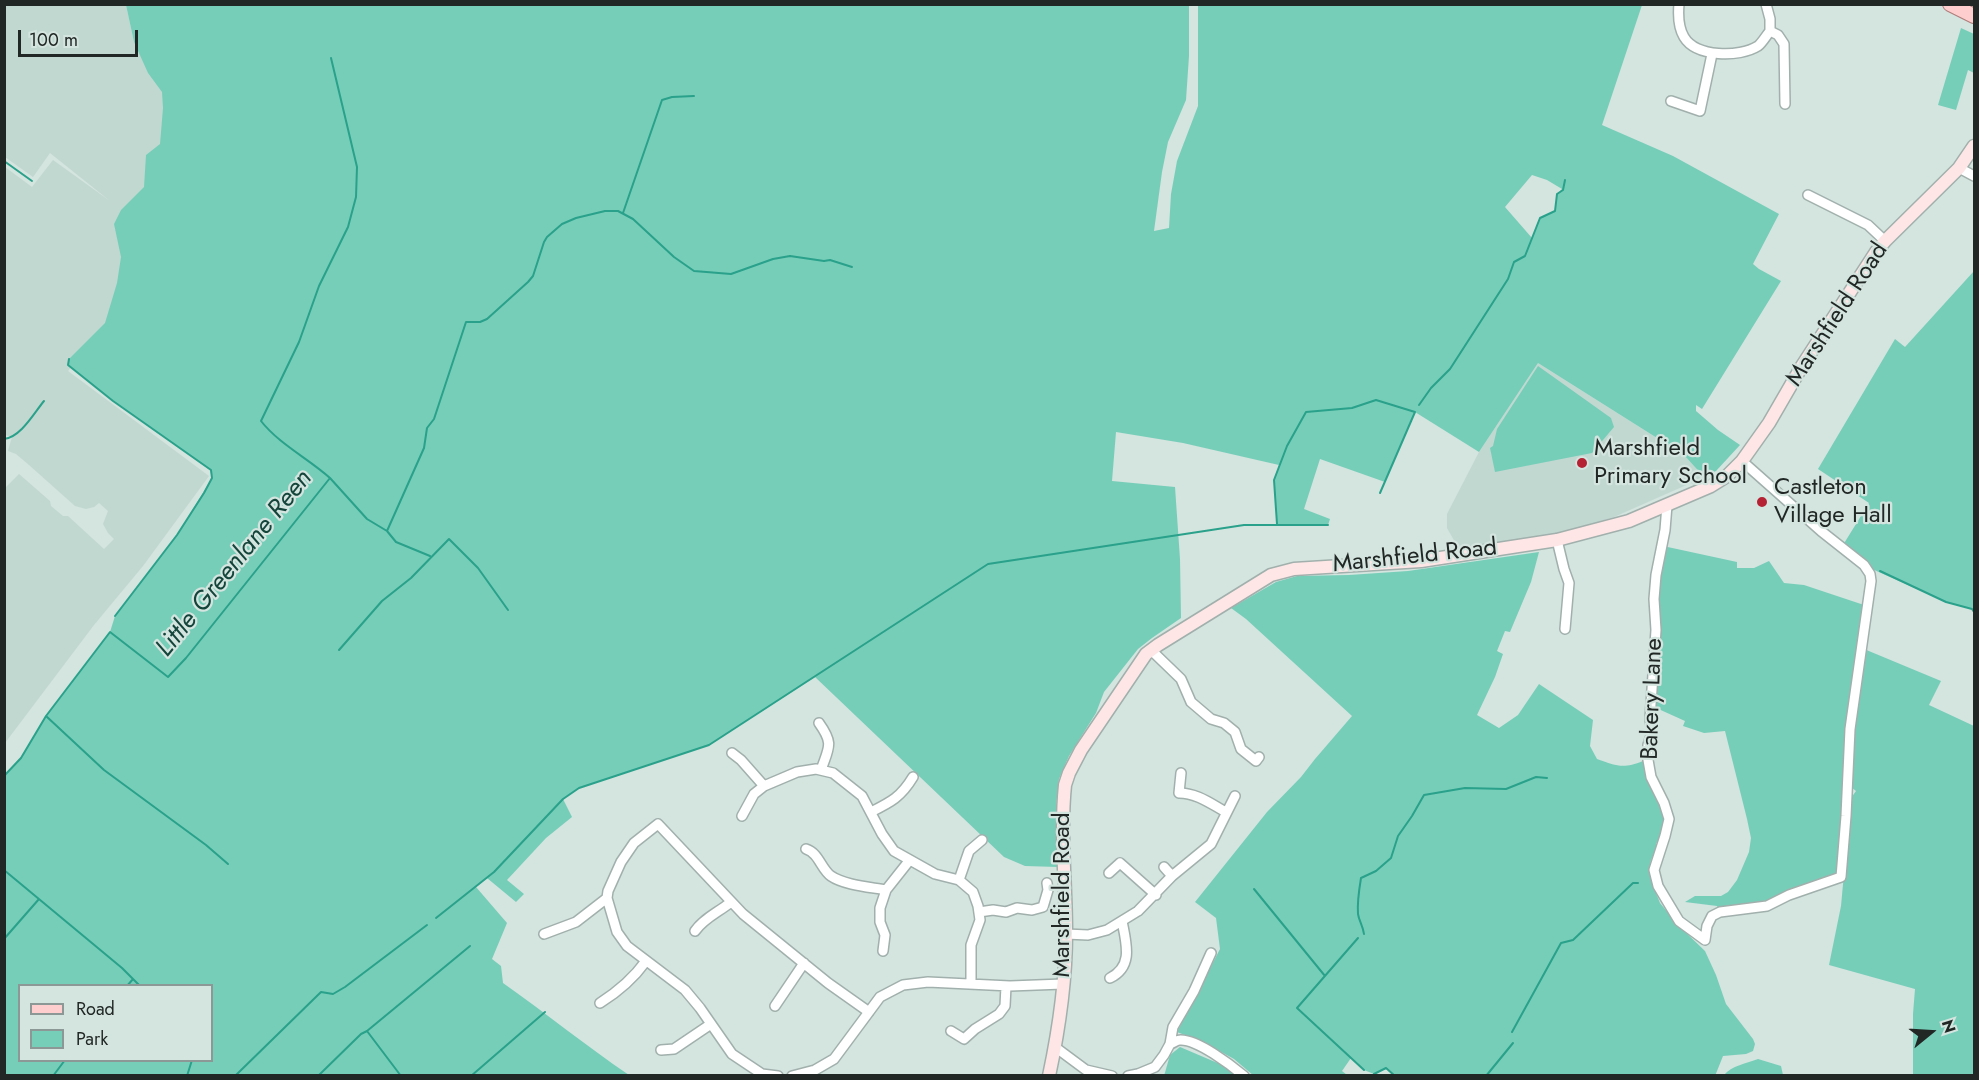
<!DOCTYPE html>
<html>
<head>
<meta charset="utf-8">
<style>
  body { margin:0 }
  #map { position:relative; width:1979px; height:1080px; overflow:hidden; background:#d4e4df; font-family:Jost,sans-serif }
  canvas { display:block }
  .frame { position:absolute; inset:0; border:6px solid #212725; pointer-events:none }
  .legend { position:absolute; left:18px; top:984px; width:195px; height:78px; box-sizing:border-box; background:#d4e4df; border:2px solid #8c9895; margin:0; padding:8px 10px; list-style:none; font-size:18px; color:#212725 }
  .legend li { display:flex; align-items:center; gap:12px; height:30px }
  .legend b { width:30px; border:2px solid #8c9895 }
  .north { position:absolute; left:1901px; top:1002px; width:60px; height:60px; -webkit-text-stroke:4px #d4e4df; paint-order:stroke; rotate:72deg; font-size:16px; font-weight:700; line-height:24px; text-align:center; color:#212725 }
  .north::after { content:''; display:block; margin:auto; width:21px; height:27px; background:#212725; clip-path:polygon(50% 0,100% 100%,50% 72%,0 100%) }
  .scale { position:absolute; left:18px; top:30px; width:120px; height:27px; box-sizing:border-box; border:3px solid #212725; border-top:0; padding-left:8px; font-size:18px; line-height:21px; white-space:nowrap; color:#212725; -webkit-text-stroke:4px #d4e4df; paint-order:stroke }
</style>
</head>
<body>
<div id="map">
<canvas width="1979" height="1080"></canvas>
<div class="frame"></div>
<ul class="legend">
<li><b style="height:8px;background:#fdcecd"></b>Road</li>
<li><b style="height:16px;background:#76ceb9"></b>Park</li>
</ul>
<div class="north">N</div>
<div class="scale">100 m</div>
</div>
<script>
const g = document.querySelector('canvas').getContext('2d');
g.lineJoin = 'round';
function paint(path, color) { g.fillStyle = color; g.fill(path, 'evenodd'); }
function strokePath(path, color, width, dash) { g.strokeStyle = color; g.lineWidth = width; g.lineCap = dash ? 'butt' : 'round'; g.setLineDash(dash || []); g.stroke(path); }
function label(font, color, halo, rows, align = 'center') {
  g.font = font + ' Jost,sans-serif'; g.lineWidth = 4.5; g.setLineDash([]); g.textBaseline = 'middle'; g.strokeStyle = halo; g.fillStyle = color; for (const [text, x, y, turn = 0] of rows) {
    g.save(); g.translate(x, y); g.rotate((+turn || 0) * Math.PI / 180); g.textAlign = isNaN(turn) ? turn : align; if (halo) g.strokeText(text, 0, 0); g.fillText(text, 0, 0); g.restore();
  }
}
paint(new Path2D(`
  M5,5H126L134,42L165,92L164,145L124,258L107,325L68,371L209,476L143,566L94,625L5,743V488L19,474L50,501L51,506L63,516H68L104,549L114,539L108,533L103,524L108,511L99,503L94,507L86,509L75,506L29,465L16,454L8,451L12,437L5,435V167L32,187L53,160L110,201L50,153L33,177L5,157Z
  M1538,363L1684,455L1705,478L1694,485L1691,483L1614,517L1565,532L1459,549L1447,528V514L1479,452Z`), '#c1d8d1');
paint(new Path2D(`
  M126,5H1189V56L1186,100L1168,142L1162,172L1154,231L1169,228L1171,194L1177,161L1198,106V5H1642L1602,125L1673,156L1779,214L1753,264L1759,269L1781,281L1702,409L1696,405V411L1718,430L1740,445L1716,471L1704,477L1684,455L1538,363L1479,452L1415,412L1385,482L1320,459L1304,509L1330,519L1328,525L1277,524L1274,480L1279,465L1183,443L1116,432L1112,481L1175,487L1180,559L1181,618L1152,638L1138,649L1104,692L1096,713L1069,756L1059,779L1056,806L1058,867L1025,866L1004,857L815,677L709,745L579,788L563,799L572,817L546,838L507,880L524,894L516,902L487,878L476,887L507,923L492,959L501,966L503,983C546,1013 586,1046 629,1075L5,1076V776L21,758L46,716L110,632L115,616L177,535L212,478L210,470L113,401L68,365L69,359L105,323L117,283L121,257L114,224L121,210L144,187L146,155L160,144L163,108L162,92L148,73L134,42ZM1532,175L1547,180L1562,189L1557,194L1555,211L1540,218L1532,238L1505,207ZM20,986H212V1060H20Z
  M1961,28L1974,34V73L1968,70L1956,110L1938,105Z
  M1974,271V612L1972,609L1946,602L1872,569L1843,545L1869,503L1818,469L1895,339L1905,347Z
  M1538,366L1611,418L1614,427L1592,453L1495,472L1490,448L1493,446L1497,429Z
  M1663,546L1737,562V568H1754L1769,561L1784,583L1804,585L1864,605L1837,875L1762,904L1719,910L1717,906L1685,902L1695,896H1721L1728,892L1737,880L1749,852L1751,838L1747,819L1725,731L1704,733L1683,726L1685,721L1654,707L1656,591Z
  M1539,552L1531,582L1510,632L1505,631L1497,651L1503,654L1495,677L1477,715L1499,728L1518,715L1539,684L1593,720L1590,746L1597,759C1617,766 1623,769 1643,761L1650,786L1664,816V830L1656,844L1657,848L1651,860L1649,870L1652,883L1660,903L1678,925L1705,951L1716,975L1726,1004L1753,1039L1755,1044L1753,1051L1746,1054L1723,1056L1715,1076H1395L1386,1068L1374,1074L1364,1070L1351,1058L1342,1071L1347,1075L1254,1076L1234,1059L1203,1042L1177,1032L1220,949L1216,918L1195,902L1267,812L1301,777L1315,759L1352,716L1246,619L1231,608L1276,582L1297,576L1349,575L1408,571Z
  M1864,649L1941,681L1929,705L1974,726V1075H1913V1014L1915,989L1829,965L1841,906L1851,798L1856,791L1851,787L1855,724Z
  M1180,1047L1227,1067L1238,1076H1164L1170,1055Z
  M1758,1059L1781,1066L1783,1075H1724C1731,1066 1747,1063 1758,1059Z`), '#76ceb9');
strokePath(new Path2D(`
  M4,161L32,181
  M623,213L662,100L672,97L694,96
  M69,359L68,365L113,401L211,470L212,478L204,493L177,535L115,616
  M1419,405L1431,388L1450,369L1508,279L1514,262L1525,256L1540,218L1555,211L1557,194L1563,190L1565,180
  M4,439C21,437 34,413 44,401
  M330,478L367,519L387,531L396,542L430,556
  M1277,524L1274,480L1287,446L1306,412L1352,408L1376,400L1415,412L1380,493
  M387,531L424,448L427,428L434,419L466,322H480L487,319L528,282L533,276L544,242L547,237L562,224L576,218L605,211H618L633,219L674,257L694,271L731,274L773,259L790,256L824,261L830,260L852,267
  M1880,571L1946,602L1972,609L1974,612
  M339,650L382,601L411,578L449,539L478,568L508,610
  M46,716L104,770L206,845L228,864
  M4,776L21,758L46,716L110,632L168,677L186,658L330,478C309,459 279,444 261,421L299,342L319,286L348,227L356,197L357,167L331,58
  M4,870L122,968L140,986
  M1254,889L1325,976
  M436,918L494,872L563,799L579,788L709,745L988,564L1244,525H1328
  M1364,934C1363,926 1359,921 1358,914C1357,902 1359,890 1361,878L1376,871L1391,858L1398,836L1412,816L1424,795L1465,788L1506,789L1536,777L1547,778
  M1358,938L1297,1008L1364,1070
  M4,939L39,899
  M127,986L133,979
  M367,1031L401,1076
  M1512,1032L1561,943L1573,940L1633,883H1638
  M1374,1074L1386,1068L1395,1076
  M53,1076L65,1060
  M187,1076L192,1060
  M235,1076L321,992L333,994L345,987L427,925
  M318,1076L361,1034L367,1031L470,946
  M471,1076L545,1012
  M1486,1076L1513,1043`), '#2aa18a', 2);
const street = new Path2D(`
  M1679,4C1678,15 1678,27 1684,37C1696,57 1739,58 1758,46C1762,43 1766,36 1770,31
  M1766,4L1770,19V31L1778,35L1784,44L1785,104
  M1671,101L1700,111L1712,54
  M1959,168L1974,176
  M1808,195L1868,225L1885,241
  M1667,505L1665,530L1656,575L1654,599L1656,630L1650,719L1652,733L1648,745V760L1651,777L1664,803L1669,819L1665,836L1654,870L1658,886L1679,921L1705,940L1707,926L1712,916L1720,912L1767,906L1789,895L1841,877L1846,816L1850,729L1871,581L1870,574L1864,565L1821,531L1742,461
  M1557,540L1564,569L1569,583L1565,629
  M1151,650L1181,679L1191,702L1211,719L1224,723L1235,732L1241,749L1256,761L1259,757
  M819,723C834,744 829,747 821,770
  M732,753L741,760L764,786L797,772L816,769L833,773L862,796L882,834L894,851L935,874L959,880L973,892L978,906L980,920L971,945V984
  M1181,773L1179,793C1197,793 1211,804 1226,812
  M871,812C891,802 901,797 913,777
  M742,816L754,794L764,786
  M806,849C819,853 821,869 831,876C844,885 870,887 886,890
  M1164,867L1172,876
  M1109,873L1120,863L1156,895
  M959,880L969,851L982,840
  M979,912L993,910L1006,912L1017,908L1032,910L1043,907L1048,890L1047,883
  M695,931C704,918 719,912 731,902
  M544,934L576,922L607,898
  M1066,934L1088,935L1107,930L1138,911L1172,876L1211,844L1235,796
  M883,951L885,935L880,922V908L886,890L909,861
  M1110,978C1134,966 1126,943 1122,921
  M600,1003C619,991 633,979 646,961
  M775,1006L804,963
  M951,1031L964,1039L975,1029L999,1014L1005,1006L1006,986
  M1170,1044C1174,1043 1176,1040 1180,1040C1197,1039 1231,1065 1244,1076
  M1055,1047L1086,1070L1112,1076
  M661,1050L674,1049L711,1024
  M778,1076L762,1074L732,1054L700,1008L685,990L627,946L617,932L607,898L608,891L621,862L634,843L658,824L743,914L828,983L869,1012
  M792,1076L815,1070L834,1059L880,997L903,985L928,982L1010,986L1063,984
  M1128,1076L1138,1074L1155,1067L1164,1055L1170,1044L1173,1027L1194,991L1211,953`);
const secondary = new Path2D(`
  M1049,1076C1059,1029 1066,981 1066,933C1066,884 1060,834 1065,785L1069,773L1081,750L1146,654L1158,645L1271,575L1294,569L1421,561L1557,540L1629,521L1711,486L1727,476L1742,461L1769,423L1802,366L1876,252L1885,241L1959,168L1974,146`);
const primary = new Path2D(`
  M1950,4L1974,16`);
strokePath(street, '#a1b0ac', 12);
strokePath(secondary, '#a1b0ac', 15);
strokePath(primary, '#af7e7c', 16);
strokePath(street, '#fff', 9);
strokePath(secondary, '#fee6e6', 12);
strokePath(primary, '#fdcecd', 14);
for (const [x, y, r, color] of [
  [1582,463,6,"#b42234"],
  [1762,502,6,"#b42234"]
]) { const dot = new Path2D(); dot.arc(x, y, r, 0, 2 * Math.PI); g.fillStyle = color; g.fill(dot); strokePath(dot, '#d4e4df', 2); }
label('24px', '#212725', '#d4e4df', [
  ["Marshfield Road",1838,315,-57],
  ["Marshfield Road",1415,557,-6],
  ["Bakery Lane",1653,699,-88],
  ["Marshfield Road",1063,895,-90]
]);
label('24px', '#212725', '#d4e4df', [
  ["Marshfield",1594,449],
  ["Primary School",1594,477],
  ["Castleton",1774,488],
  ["Village Hall",1774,516]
], 'left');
label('italic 26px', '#14453b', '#d4e4df', [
  ["Little Greenlane Reen",235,564,-51]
]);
</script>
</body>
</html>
